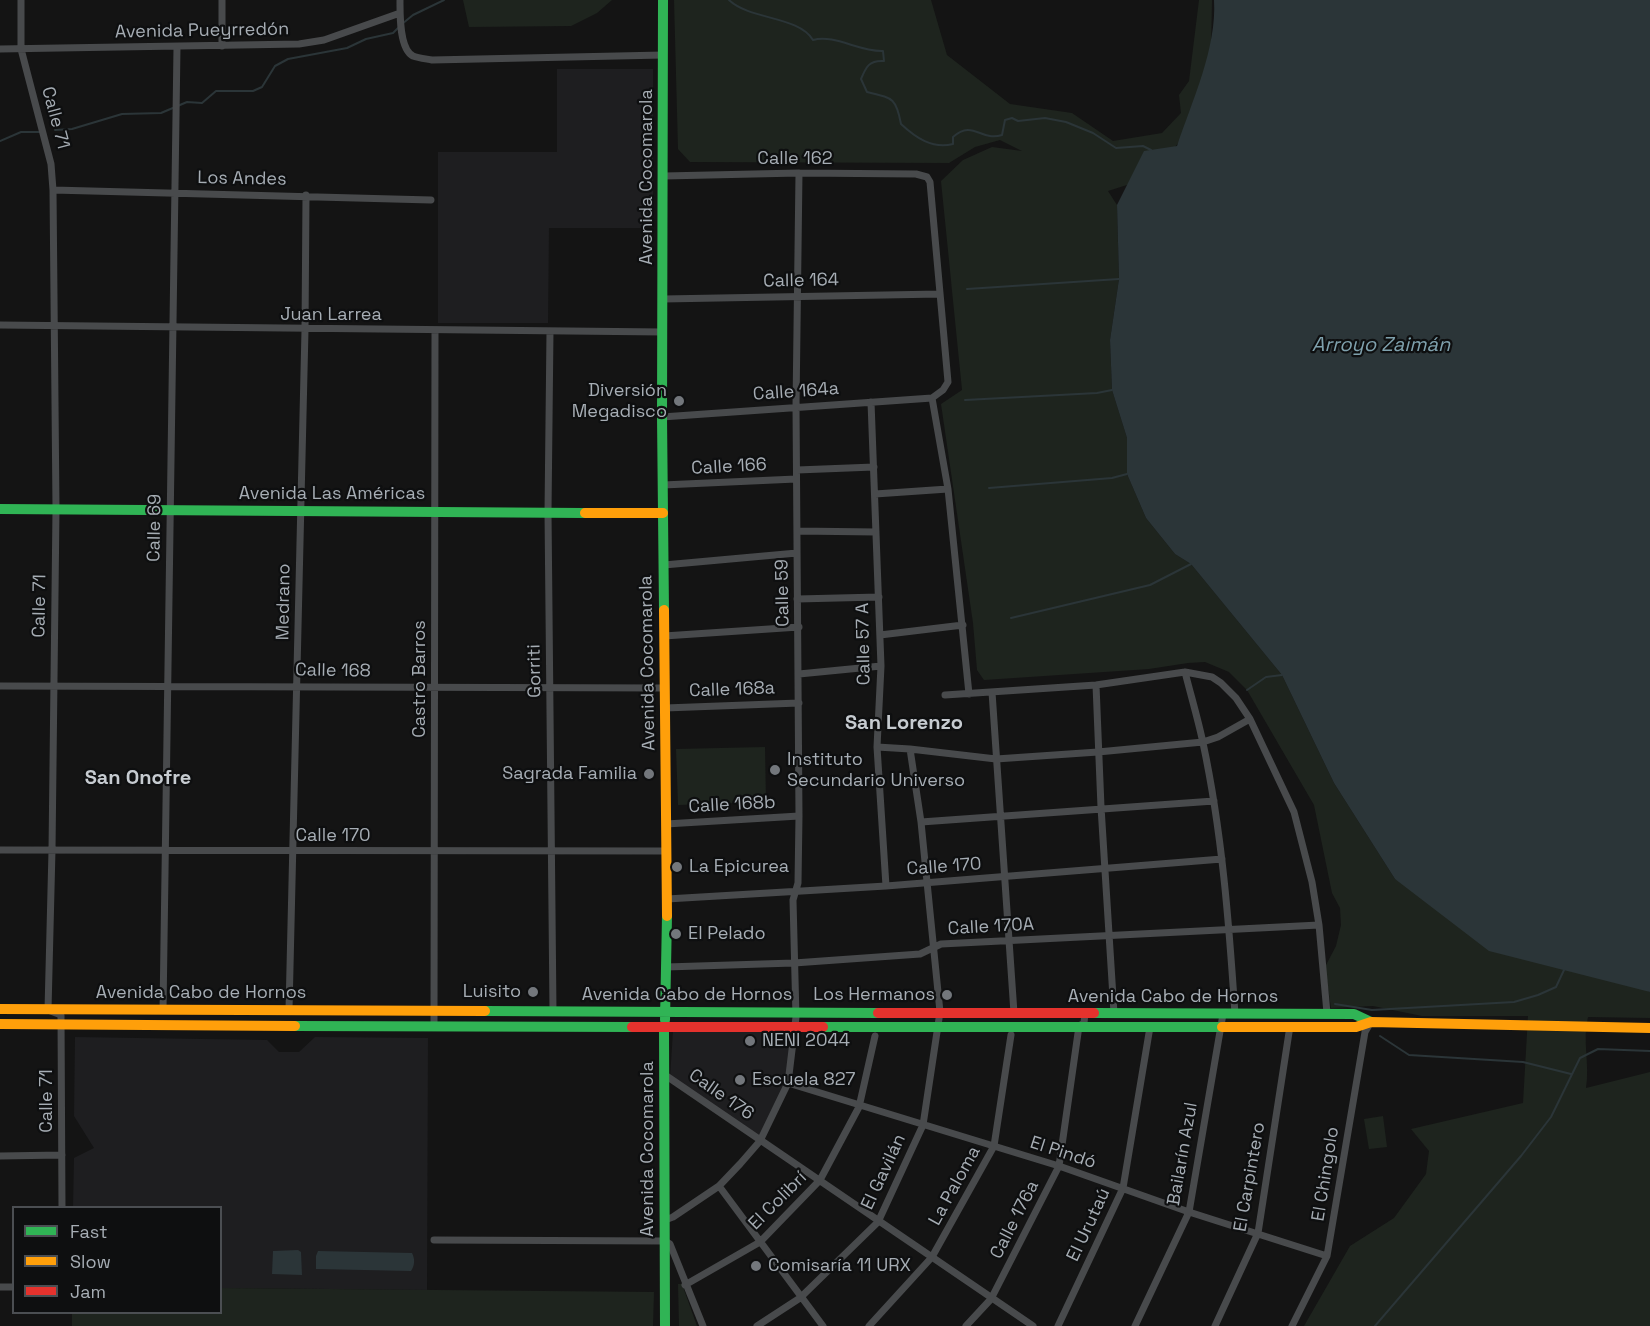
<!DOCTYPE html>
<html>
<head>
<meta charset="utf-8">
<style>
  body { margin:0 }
  #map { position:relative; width:1650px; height:1326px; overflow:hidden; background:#141414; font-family:"Space Grotesk",sans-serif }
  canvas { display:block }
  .legend { position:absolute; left:12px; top:1206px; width:210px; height:108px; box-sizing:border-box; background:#0e0f10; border:2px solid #4b4e52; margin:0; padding:8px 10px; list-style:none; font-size:18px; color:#a6adb4 }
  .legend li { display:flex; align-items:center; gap:12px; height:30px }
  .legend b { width:30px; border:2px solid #4b4e52 }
</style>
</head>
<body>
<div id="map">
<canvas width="1650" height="1326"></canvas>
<ul class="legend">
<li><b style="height:8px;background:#30b455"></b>Fast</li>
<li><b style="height:8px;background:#ff9f0a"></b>Slow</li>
<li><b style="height:8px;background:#e5322d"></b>Jam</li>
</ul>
</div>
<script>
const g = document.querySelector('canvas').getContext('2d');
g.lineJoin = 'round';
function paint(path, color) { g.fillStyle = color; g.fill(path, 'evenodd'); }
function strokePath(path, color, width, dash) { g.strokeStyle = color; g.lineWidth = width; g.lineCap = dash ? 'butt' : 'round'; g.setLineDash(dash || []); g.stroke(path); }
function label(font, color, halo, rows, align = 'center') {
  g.font = font + ' "Space Grotesk",sans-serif'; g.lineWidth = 4.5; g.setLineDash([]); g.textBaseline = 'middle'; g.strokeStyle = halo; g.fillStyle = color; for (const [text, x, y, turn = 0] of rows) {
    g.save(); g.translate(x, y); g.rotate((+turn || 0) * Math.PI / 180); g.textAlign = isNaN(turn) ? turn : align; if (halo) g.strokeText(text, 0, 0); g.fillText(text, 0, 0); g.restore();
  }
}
paint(new Path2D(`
  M557,69H653V228H549L548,323H438V152H557Z
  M673,1031L794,1032L785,1084L760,1141L670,1078Z
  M75,1037L267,1040L279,1052H299L315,1037L428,1038L427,1290L221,1288L220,1208H73L74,1158L94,1148L74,1116Z`), '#1e1e20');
paint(new Path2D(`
  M463,0H612L597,13L571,26L469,27Z
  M674,0H931L947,55L1010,104L1072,113L1113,141L1162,133L1181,113L1179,95L1189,81L1199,0H1212L1210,102L1152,177L1108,191L1117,205L1119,279L1110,340L1112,390L1127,438V474L1146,518L1175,554L1191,564L1282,675L1334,783L1395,879L1650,992V1018L1588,1017C1582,1040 1590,1064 1586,1088L1650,1072V1326H1304L1350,1246L1394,1218L1426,1174L1429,1151L1411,1129L1523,1103L1528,1016H1422L1373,1006L1331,1008L1325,967L1336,946L1341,925L1340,908L1332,893L1314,805L1247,690L1229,672L1205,662L1188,663L1149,669L984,680L977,670L973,623L941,404L962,390L941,181L963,160L992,147L1022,151L1000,140L975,147L949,163L690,162L678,149Z
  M765,747L766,802L678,805L676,749Z
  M1383,1116L1387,1147L1369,1149L1364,1119Z
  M678,1284H682L697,1326H679Z
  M221,1288L654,1292L653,1326H72V1313L220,1312Z`), '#1e241e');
paint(new Path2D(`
  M1214,0H1650V992L1489,951L1395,879L1334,783L1282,675L1191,564L1175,554L1146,518L1127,474V438L1112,390L1110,340L1119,279L1117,205L1144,151L1177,146C1192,101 1217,48 1214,0Z
  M298,1250L301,1252L302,1275L272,1274L273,1251Z
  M318,1251L412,1253C415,1259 415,1265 411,1271L316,1269V1256Z`), '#2b3538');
strokePath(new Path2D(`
  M729,0C750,20 799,16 813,40C835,34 859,52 883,51L884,61C869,60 866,67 861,79L867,92C892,98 896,97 901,124C916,138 932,149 953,144V137C973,119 981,142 1002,135L1005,120L1012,118L1018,121L1045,118L1066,122L1093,133L1116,148L1143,146L1151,150
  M402,24L413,15L444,0
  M55,130L72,129L122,114L161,113L187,102L202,103L216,91H253L262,87L275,66L288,59L347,48L366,39L393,33L398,28
  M0,141L21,132H40
  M967,289L1119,279
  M965,400L1097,393L1112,390
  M989,488L1112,478L1127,474
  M1011,618L1150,585L1191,564
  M1247,690L1266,677L1282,675
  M1335,1004L1372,1010L1514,1002L1538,995L1556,987L1564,970
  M1380,1036L1409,1055L1523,1062L1571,1074
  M1375,1326L1521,1156L1551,1117L1580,1058L1598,1049L1650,1051`), '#2b3538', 2);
strokePath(new Path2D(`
  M21,0V49L51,164L53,190L56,509L52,850L48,1010L61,1015L62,1208
  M222,0V46
  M400,0C400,13 399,49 413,56C418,58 427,59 432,60L663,55
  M0,49L299,44L324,40L400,13
  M664,176L799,173L916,174L927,177L930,182L948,382L943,390L932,398
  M53,190L431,200
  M663,299L940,294
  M0,325L663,332
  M550,331L548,512L553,1011
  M932,398L948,489L969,694
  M871,402L881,666L877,747L886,886
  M662,417L932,398
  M797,470L874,467
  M663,485L796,479
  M875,494L948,489
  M797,531L876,532
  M664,565L797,553
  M797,599L879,597
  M880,635L963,625
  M664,636L799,627
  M1185,672C1191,696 1198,719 1203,743C1222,832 1229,923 1235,1014
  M799,674L881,666
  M1096,685L1101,807L1114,1013
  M0,686L665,688
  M992,692L1014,1013
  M945,695L1096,685L1185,672L1212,677L1221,683L1236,698L1250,719L1294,812L1312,882L1319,925L1327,1013
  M665,708L799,703
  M877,747L910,749L996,759L1098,752L1203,742L1218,737L1250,719
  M921,822L1214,801
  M666,824L799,816
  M0,850L666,851
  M667,899L886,886L1222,859
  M666,967L794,963L920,954L941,944L1319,925
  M163,1010L177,47
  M289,1010L305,330L306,195
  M434,1027L435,331
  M665,1075L1033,1326
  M788,1083L1059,1166L1189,1212L1327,1256
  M0,1156L62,1155
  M719,1186L823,1326
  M665,1220L673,1217L719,1186L740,1164L760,1141L788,1083L796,1017L793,900L798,883L799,816L796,406L799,173
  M434,1240L665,1241L670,1244L703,1326
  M685,1285L760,1242L820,1180L859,1107L875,1036
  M0,1287H14
  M757,1326L800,1298L878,1222L923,1125L940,1012L921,822L910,749
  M869,1326L932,1257L994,1146L1011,1035
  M966,1326L991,1299L1059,1166L1079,1026L1084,1023L1085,1013
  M1058,1326L1123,1188L1150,1027
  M1135,1326L1189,1212L1223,1014
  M1215,1326L1258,1233L1290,1026
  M1292,1326L1327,1256L1365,1032L1371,1022`), '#484a4c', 7);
strokePath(new Path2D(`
  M663,0L662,417L664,610
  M0,509L585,513
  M485,1011L878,1013
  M1094,1013L1354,1014L1371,1022
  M665,1020L667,916
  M295,1026L632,1027
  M664,1026L665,1326
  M823,1027H1222`), '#30b455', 10);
strokePath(new Path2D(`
  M585,513H663
  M664,610L667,916
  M0,1009L485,1011
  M0,1024L295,1026
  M1222,1027H1356L1371,1022L1650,1028`), '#ff9f0a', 10);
strokePath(new Path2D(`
  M878,1013H1094
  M632,1027H823`), '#e5322d', 10);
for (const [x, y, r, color] of [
  [679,401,6,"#73777c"],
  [775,770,6,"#73777c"],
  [649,774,6,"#73777c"],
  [677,867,6,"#73777c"],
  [676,934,6,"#73777c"],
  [533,992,6,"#73777c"],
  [947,995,6,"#73777c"],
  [750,1041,6,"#73777c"],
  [740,1080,6,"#73777c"],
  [756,1266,6,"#73777c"]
]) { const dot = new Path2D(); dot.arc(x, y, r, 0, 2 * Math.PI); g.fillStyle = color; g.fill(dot); strokePath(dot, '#0e0f10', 2); }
label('18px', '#a6adb4', '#0e0f10', [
  ["Avenida Pueyrredón",202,31,-1],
  ["Calle 71",55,118,75],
  ["Calle 162",795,159],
  ["Avenida Cocomarola",647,177,-90],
  ["Los Andes",242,179,1],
  ["Calle 164",801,281,-1],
  ["Juan Larrea",331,315],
  ["Calle 164a",796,392,-4],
  ["Calle 166",729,467,-3],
  ["Avenida Las Américas",332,494],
  ["Calle 69",155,528,-89],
  ["Calle 59",783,593,-91],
  ["Medrano",284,602,-89],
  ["Calle 71",40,606,-89],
  ["Calle 57 A",864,644,-91],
  ["Avenida Cocomarola",648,663,-91],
  ["Calle 168",333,671,1],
  ["Gorriti",535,671,-91],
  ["Castro Barros",420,679,-90],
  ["Calle 168a",732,690,-2],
  ["Calle 168b",732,805,-3],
  ["Calle 170",333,836],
  ["Calle 170",944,867,-4],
  ["Calle 170A",991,927,-3],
  ["Avenida Cabo de Hornos",201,993],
  ["Avenida Cabo de Hornos",687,995],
  ["Avenida Cabo de Hornos",1173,997],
  ["Calle 176",721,1095,35],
  ["Calle 71",47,1101,-90],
  ["Avenida Cocomarola",648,1149,-90],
  ["El Pindó",1063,1153,18],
  ["Bailarín Azul",1183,1154,-80],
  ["El Gavilán",884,1172,-65],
  ["El Chingolo",1326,1174,-81],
  ["El Carpintero",1250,1177,-80],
  ["La Paloma",955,1186,-61],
  ["El Colibrí",778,1201,-45],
  ["Calle 176a",1015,1220,-63],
  ["El Urutaú",1089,1225,-65]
]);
label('18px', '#a6adb4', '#0e0f10', [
  ["Diversión",667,391,"right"],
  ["Megadisco",667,412,"right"],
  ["Instituto",787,760],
  ["Secundario Universo",787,781],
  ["Sagrada Familia",637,774,"right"],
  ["La Epicurea",689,867],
  ["El Pelado",688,934],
  ["Luisito",521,992,"right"],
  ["Los Hermanos",935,995,"right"],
  ["NENI 2044",762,1041],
  ["Escuela 827",752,1080],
  ["Comisaría 11 URX",768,1266]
], 'left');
label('italic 20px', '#7fa1ad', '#0e0f10', [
  ["Arroyo Zaimán",1381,346]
]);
label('bold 20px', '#c6cbd0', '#0e0f10', [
  ["San Lorenzo",904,724],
  ["San Onofre",138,779]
]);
</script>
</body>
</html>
